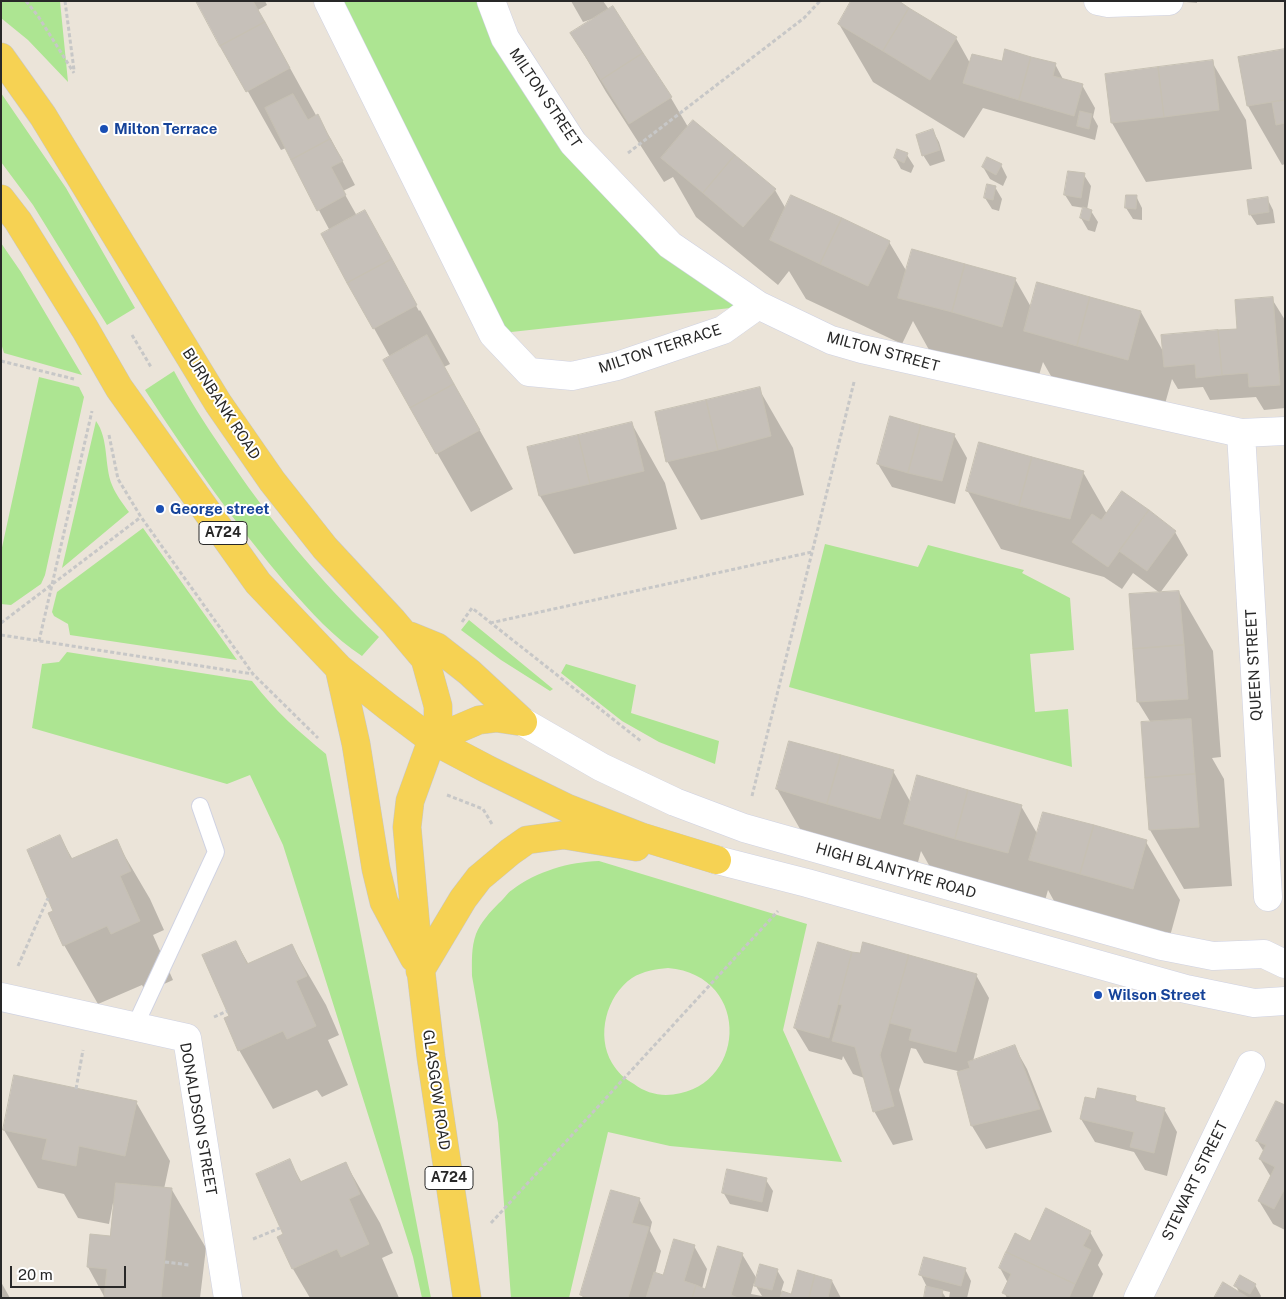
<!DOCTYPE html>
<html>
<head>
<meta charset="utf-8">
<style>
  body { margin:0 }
  #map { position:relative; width:1286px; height:1299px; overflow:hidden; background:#ebe4d9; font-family:"Public Sans",sans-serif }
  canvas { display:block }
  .frame { position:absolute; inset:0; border:2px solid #282828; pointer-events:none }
  .scale { position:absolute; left:10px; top:1266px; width:116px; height:22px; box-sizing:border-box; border:2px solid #282828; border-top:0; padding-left:6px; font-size:15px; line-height:18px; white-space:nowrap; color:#282828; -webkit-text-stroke:4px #fff; paint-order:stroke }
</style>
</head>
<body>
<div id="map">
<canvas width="1286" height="1299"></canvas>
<div class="frame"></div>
<div class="scale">20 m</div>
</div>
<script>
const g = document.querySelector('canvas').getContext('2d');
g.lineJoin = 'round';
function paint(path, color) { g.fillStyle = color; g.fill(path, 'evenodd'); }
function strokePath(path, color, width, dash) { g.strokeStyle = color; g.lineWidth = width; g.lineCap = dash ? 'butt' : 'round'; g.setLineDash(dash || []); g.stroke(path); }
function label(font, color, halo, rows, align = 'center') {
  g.font = font + ' "Public Sans",sans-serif'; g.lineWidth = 4; g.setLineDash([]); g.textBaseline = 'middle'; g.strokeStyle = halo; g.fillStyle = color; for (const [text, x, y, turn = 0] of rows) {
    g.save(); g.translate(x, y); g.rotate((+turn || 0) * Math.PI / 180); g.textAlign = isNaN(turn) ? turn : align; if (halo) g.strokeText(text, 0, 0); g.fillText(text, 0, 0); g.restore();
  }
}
paint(new Path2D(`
  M1,1H60L68,82L28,40L1,18Z
  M328,1H491L573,144L758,305L493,334Z
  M1,93L66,188L135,308L107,325L33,205L1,162Z
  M1,243L21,272L82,375L4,353L1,343Z
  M174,371C189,399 205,424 222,449C268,518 319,581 379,637L362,656C334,638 310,611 288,586C235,524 189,458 145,390Z
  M39,377L79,387L84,397L45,575L41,584L11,605L1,604V552Z
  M96,421C109,439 104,465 112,485C116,495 123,504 129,512L62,568Z
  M143,528L237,660L70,635L68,624L54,616L52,612L57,592Z
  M825,544L918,567L928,545L1024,570L1022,573L1070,598L1074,650L1030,654L1035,712L1068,709L1072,767L789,687Z
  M469,620L553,689L550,691L501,660L461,630Z
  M67,652L252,681C275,711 298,731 326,754L431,1298H422L413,1257L283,845L250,775L227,784L32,728L42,664L59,662Z
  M566,664L636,685L631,713L719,741L715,764L659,742L622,721L561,673Z
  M599,861L807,924L783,1030L842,1162L670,1146L608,1132L569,1298H511L498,1123L472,976C472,962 471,948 476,934C481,922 490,912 499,903C504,899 507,893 512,890C537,871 569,862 599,861ZM668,968C754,975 747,1093 666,1095C655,1095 643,1091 634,1084C625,1079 618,1073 612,1063C596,1036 606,996 632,978C643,971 656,969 668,968Z`), '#ade592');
paint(new Path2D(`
  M197,1H265L267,5L258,10L317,117L331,139L355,185L343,191L357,216L396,269L419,311L420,310L450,364L444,367L513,489L471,512L437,453L390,357L322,235L330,231L286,148L281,150Z
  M571,1H603L671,98L688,127L775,190L786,209L889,242L907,272L1015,279L1031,307L1141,312L1164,353L1238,330L1272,299L1285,320V408L1264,410L1256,397L1210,400L1203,387L1178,389L1172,379L1161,418L1059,390L1043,362L1036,385L933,357L913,321L902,344L806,299L789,271L778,285L696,217L673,177L664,182L606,92L572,34L595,18L583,22Z
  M1175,1H1197V3Z
  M839,24L956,38L970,63L1003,62L1055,64L1064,81L1082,85L1095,108L1093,117L1098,126L1095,140L983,108L964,138L873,82Z
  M1285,50V164L1282,165L1248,106L1240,58Z
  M1212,62L1246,120L1252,169L1146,182L1112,123L1106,75Z
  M933,131L939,142L945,161L930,166L923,155Z
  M907,155L914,166L911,173L901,169L895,158Z
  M1001,165L1007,177L1003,186L990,179L983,167Z
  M1084,175L1091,186L1087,210L1091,211L1098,222L1095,232L1088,230L1081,218L1084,208L1072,206L1065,195Z
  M995,187L1002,199L999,211L992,209L985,198Z
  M1136,196L1142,208V220L1133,219L1126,208Z
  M1267,198L1273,210L1275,223L1257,225L1250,214Z
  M759,389L793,448L804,495L701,520L667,461Z
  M632,424L665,483L677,529L574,554L540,496Z
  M954,435L967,458L955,504L892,487L878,464Z
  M1083,472L1107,514L1175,532L1188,555L1160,593L1179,592L1213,651L1221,757L1212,758L1224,779L1232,886L1184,889L1150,830L1151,723L1138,702L1160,593L1133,573L1122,589L1104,577L1001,549L967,490Z
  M893,771L911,803L1021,806L1038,835L1146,842L1180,900L1167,947L1064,919L1048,890L1042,911L939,883L921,851L914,877L811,848L777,789Z
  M60,837L73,860L116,841L150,899L164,930L153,935L173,980L146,992L142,985L98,1004L64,945L55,912Z
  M236,942L249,965L292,946L326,1005L339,1035L328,1040L348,1085L322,1097L317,1090L273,1109L239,1050L231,1017Z
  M864,943L976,975L989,998L973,1061L1014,1046L1027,1069L1052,1132L986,1149L972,1126L958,1071L924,1063L916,1049L911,1048L899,1090L913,1140L893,1145L874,1111L864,1078L853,1074L843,1056L842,1060L809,1051L795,1028L861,955Z
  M1135,1098L1138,1103L1164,1109L1177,1132L1167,1176L1145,1170L1134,1152L1095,1142L1081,1119L1096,1100Z
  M136,1102L170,1161L164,1189L172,1190L206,1248L200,1298H105L88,1267L112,1237L115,1203H113L109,1224L78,1218L64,1194L38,1188L4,1130Z
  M1285,1107V1230L1273,1224L1259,1201L1271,1177L1260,1159L1264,1152L1257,1141Z
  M289,1160L302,1183L346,1164L380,1223L393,1253L382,1258L399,1298H310L293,1269L279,1238L285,1235Z
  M766,1180L773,1191L768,1212L730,1204L723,1192Z
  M639,1199L652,1222L650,1231L661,1251L655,1274L664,1276L694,1246L707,1269L702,1289L706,1290L742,1254L757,1279L777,1270L784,1282L781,1292L792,1295L832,1281L841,1298H583L582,1295ZM754,1283L762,1296L751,1294Z
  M1090,1232L1103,1255L1098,1265L1103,1274L1092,1298H1007L1004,1292L1008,1283L1000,1268L1031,1242Z
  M965,1269L971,1281L967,1298H949L950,1292L941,1290L946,1298H925L927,1287L921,1275Z
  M1,1282L10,1298H1Z
  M1255,1285L1261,1296L1260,1298H1215L1240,1294L1236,1286Z`), '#0003');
const building = new Path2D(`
  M196,1H253L265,22L220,46Z
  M851,1H899L909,8L883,51L838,24Z
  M613,6L643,53L601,80L570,33Z
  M909,8L957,37L930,80L883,51Z
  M265,22L290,68L246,92L220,46Z
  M1005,49L1031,57L1019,100L963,83L972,54L1002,61Z
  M1285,49V100L1247,106L1238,57Z
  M643,53L672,97L629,124L601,80Z
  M1031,57L1056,63L1053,76L1083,84L1074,116L1019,100Z
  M1213,60L1219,110L1164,117L1158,67Z
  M1158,67L1164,117L1111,123L1105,74Z
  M293,94L308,120L318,114L330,139L291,160L265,108Z
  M1285,100V123L1276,125L1272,102Z
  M1080,111L1092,114L1089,129L1077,126Z
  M693,120L735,155L703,193L661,158Z
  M933,129L940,150L922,156L916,135Z
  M330,139L343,161L331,167L346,195L317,211L291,160Z
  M897,149L908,153L904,163L894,158Z
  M735,155L776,189L743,227L703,193Z
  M987,157L1002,164L996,175L982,167Z
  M1068,171L1085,173L1081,198L1064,195Z
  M987,184L996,186L993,200L984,198Z
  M791,195L842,218L820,264L770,240Z
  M1126,195H1137L1136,209L1125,208Z
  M1268,197L1269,212L1249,215L1247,200Z
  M1083,207L1092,210L1089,221L1080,218Z
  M365,210L392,259L347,283L321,234Z
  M842,218L890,241L868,286L820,264Z
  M912,249L965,264L952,312L898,298Z
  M392,259L417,305L373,329L347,283Z
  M965,264L1016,278L1002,327L952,312Z
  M1037,282L1090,297L1077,346L1024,331Z
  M1090,297L1141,311L1128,360L1077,346Z
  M1273,297L1280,385L1249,387L1248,373L1222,375L1218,330L1237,329L1235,300Z
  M1218,330L1222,375L1196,378L1195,364L1164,367L1161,335Z
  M427,335L454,384L410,408L383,360Z
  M454,384L480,430L436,454L410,408Z
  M760,387L771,436L718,450L706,400Z
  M706,400L718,450L666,462L655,412Z
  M890,416L921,425L908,473L877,464Z
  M632,422L644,471L590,484L578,435Z
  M921,425L955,434L942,481L908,473Z
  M578,435L590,484L539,496L527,447Z
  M979,442L1032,457L1019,506L966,491Z
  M1032,457L1084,471L1070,519L1019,506Z
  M1122,491L1149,510L1108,567L1072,542L1092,514L1101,520Z
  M1149,510L1176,531L1147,571L1119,551Z
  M1179,591L1184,645L1133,649L1129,594Z
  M1184,645L1188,699L1137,702L1133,649Z
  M1191,719L1195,774L1145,778L1141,722Z
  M789,741L841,755L827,804L776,789Z
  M841,755L894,770L880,819L827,804Z
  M1195,774L1199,827L1149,830L1145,778Z
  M917,775L968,790L955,839L904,824Z
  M968,790L1022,805L1008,853L955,839Z
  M1043,812L1094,825L1080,874L1029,860Z
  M1094,825L1147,840L1133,889L1080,874Z
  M60,835L71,859L117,839L131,871L120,876L140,921L111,934L107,926L63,946L48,913L53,911L27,850Z
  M236,941L247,964L292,944L307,976L296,981L316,1026L287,1039L283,1031L238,1051L224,1018L229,1016L202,955Z
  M818,942L852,952L829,1038L794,1028Z
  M863,942L909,955L880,1055L894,1106L873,1112L855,1047L832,1041L842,1005L838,1004L852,952L860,953Z
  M909,955L977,974L956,1052L909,1040L912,1029L890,1023Z
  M1015,1045L1040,1109L971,1126L957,1072L970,1068L968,1062Z
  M14,1075L137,1101L125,1156L79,1146L76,1166L42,1159L47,1139L3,1130Z
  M1098,1088L1136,1096L1135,1101L1165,1108L1154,1153L1130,1147L1134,1132L1080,1119L1085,1097L1095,1099Z
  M1276,1101L1285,1105V1188L1274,1209L1258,1201L1275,1167L1259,1159L1266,1145L1256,1141Z
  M290,1159L300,1182L346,1162L360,1194L349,1199L369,1244L341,1257L337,1249L292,1269L277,1237L283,1234L256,1174Z
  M727,1169L767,1178L762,1202L722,1193Z
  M116,1183L172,1188L161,1298H104L107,1269L87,1267L90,1234L110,1236Z
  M611,1190L640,1198L632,1223L649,1227L628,1298H589L580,1295Z
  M1046,1208L1091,1231L1083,1246L1091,1250L1075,1284L1006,1252L1015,1233L1030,1241Z
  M674,1239L695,1245L684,1281L696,1285L692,1298H646L654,1272L663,1275Z
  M718,1246L743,1253L731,1295L738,1298H692L696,1285L705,1289Z
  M1006,1252L1075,1284L1069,1298H1014L1002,1293L1011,1274L999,1268Z
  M924,1257L966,1268L961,1286L919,1275Z
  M760,1264L778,1269L772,1290L754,1286Z
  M798,1270L815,1275L809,1298H780L782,1291L791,1294Z
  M815,1275L832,1280L828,1298H809Z
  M1240,1275L1256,1284L1250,1294L1234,1286Z
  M1223,1282L1249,1298H1214Z
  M926,1286L943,1290L941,1298H924Z`);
paint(building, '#c6c0b9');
strokePath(building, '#c6c0b3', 1);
const service = new Path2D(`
  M135,1026L216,852L200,806`);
const minor = new Path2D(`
  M328,1L493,334L529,372L572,376L617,366L723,330L758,305
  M491,1L505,38L573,143L670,245L758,305L831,340L862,349L1241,433L1285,431
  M1098,1L1108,3L1169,1
  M1241,433L1268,897
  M1,997L187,1038L228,1298
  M1138,1298L1251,1065`);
const secondary = new Path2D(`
  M523,722L601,767L675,802L744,828L1162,946L1213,956L1264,954L1285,964
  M717,860L807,883L1186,989L1254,1003L1285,1001`);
const primary = new Path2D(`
  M1,57L43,116L218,403L272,481L325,548L393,621L425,659L438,706V720L432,740L410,801L407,827L416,929L431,1057L467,1298
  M1,199L18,221L85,329L119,388L258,583L339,668L388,707L432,740L487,769L567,808L642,837L717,860
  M410,636L437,647L469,672L523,722
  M339,668L356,744L376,869L384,902L414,958
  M432,740L479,720L496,718L523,722
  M420,971L463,899L479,878L510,852L527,840L564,835L636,847`);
strokePath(service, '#ced1e2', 18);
strokePath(minor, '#ced1e2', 29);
strokePath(secondary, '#ced1e2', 29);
strokePath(primary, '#c7c7c7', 29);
strokePath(new Path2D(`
  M26,1L38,16L74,73
  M65,1L74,70
  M628,153L804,18L820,1
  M132,335L151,367
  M1,361L74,379
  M109,435L118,479L141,517L253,674L318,738
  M462,622L472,608L642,742
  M1,623L141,517
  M490,623L812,552
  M1,635L253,674
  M39,641L92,411
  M447,795L483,809L492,824
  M752,796L854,382
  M18,966L48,898
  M214,1017L227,1011
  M76,1089L83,1050
  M491,1223L778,911
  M253,1239L280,1228
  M165,1262L189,1265`), '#c7c7c7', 3, [4, 2.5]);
strokePath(service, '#fff', 16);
strokePath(minor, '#fff', 28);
strokePath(secondary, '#fff', 28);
strokePath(primary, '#f6d253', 28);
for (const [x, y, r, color] of [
  [104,129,5,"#1a4fb4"],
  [160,509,5,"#1a4fb4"],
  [1098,995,5,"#1a4fb4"]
]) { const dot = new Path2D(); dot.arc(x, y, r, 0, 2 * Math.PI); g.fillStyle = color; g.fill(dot); strokePath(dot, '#fff', 2); }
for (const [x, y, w] of [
  [223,533,48],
  [449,1178,48]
]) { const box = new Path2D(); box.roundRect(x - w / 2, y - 11.5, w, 23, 4); g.fillStyle = '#fff'; g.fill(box); strokePath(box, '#282828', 1); }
label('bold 14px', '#282828', null, [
  ["A724",223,533],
  ["A724",449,1178]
]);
label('15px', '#282828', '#fff', [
  ["MILTON STREET",545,98,56],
  ["MILTON TERRACE",660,349,-18],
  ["MILTON STREET",883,352,15],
  ["BURNBANK ROAD",221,404,57],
  ["QUEEN STREET",1254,665,-93],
  ["HIGH BLANTYRE ROAD",896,871,16],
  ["GLASGOW ROAD",436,1090,82],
  ["DONALDSON STREET",198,1119,80],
  ["STEWART STREET",1195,1181,-64]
]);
label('bold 15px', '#164399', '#fff', [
  ["Milton Terrace",114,129],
  ["George street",170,509],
  ["Wilson Street",1108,995]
], 'left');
</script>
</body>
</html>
